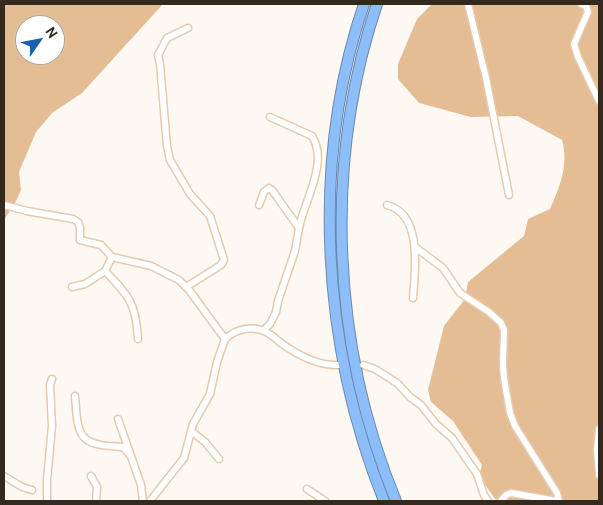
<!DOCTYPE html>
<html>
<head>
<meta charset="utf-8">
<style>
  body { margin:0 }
  #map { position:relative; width:603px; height:505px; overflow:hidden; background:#fef8f3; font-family:Cabin,sans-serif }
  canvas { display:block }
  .frame { position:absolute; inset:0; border:5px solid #33291f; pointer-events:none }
  .north { position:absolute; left:15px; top:15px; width:50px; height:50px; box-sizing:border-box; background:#fff; border:1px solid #ada9a5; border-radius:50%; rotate:57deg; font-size:14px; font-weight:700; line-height:20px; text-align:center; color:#33291f }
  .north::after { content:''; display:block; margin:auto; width:18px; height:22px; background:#1861b1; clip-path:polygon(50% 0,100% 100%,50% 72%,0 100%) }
</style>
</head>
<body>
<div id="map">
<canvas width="603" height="505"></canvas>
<div class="frame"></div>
<div class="north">N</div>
</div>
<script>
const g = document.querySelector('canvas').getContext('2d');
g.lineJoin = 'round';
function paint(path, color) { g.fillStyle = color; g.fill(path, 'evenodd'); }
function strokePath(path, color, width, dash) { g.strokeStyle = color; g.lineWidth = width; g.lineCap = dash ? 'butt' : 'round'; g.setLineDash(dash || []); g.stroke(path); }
paint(new Path2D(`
  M4,4H163L82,93L52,113L36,132L19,172L21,190L15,203L4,220ZM25,25H55V55H25Z
  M432,4H599V501H503L495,499L479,476L482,465L453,421L431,402L428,390L444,326L465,299L468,282L524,236L528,219L550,209C560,187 569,164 562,140L518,116L471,117L419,103L398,79V64L417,19Z`), '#e5bd95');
const minor = new Path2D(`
  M468,4L486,78L509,195
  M581,4L586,6L588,12L574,44L578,57L599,101
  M270,117L312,136C329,163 304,201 299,228
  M4,205L27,211L73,219L78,222L80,228V240L101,245L112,257L151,266L179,280L189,290L225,339L217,362L210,394L193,424L184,458L150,501
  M259,205L264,192L269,188L272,190L299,228L295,251L278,301L276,312L270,324L263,331
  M387,205C423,214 415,271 413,298
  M415,247L443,268L460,293L489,312L501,323L504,330L503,365L504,378L510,413L515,426L557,493L559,501
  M105,271C129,296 136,303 138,339
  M72,287L85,284L105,271L112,257
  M186,287L221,265L224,260L210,216L190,194L170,160L167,146L160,64L158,55L167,38L188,28
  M225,339C237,328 254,325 268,333C276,338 282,345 290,349C305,359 324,366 341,365
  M363,365L375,369L397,383L410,397L421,405L436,424L452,438L477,474L484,495L488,501
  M75,396C78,438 78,445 123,447L129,454
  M118,419L141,485L143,501
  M599,429L597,450L599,475
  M191,431L205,442L219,459
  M4,476L22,487L32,490
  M91,476L97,487L96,501
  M307,489L325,501
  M47,501V480L52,426L50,385L52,379
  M501,501L506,495L511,493L557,501`);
const highway = new Path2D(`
  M364,4C310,163 322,346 384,501
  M377,4C323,164 332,346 396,501`);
strokePath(minor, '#e4caaf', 9);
strokePath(highway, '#6e8aad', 12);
strokePath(minor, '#fff', 6);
strokePath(highway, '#8dbefa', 10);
</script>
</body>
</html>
